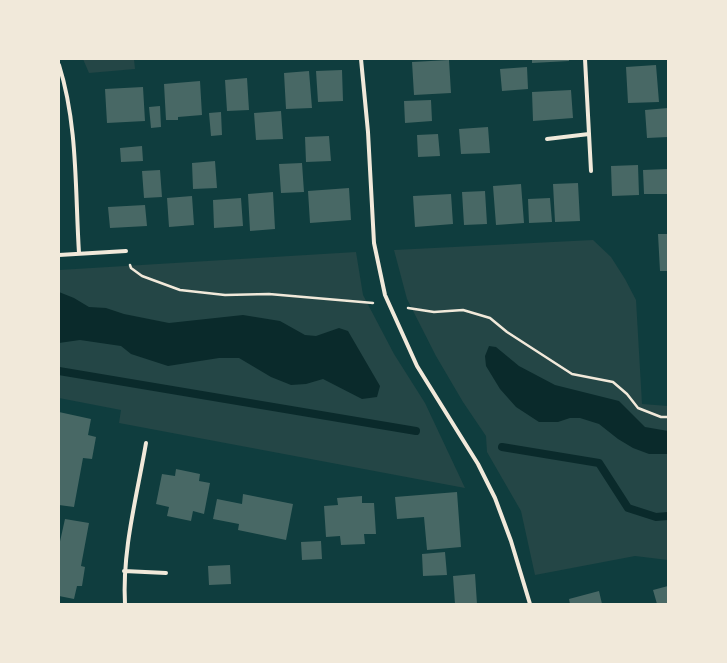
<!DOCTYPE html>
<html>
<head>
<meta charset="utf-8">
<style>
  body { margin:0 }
  #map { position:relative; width:727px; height:663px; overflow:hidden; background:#0f3d3e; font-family:"Source Sans 3",sans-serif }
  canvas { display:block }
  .frame { position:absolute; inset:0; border:60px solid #f1e9da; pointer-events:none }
</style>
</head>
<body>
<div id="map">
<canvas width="727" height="663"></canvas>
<div class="frame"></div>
</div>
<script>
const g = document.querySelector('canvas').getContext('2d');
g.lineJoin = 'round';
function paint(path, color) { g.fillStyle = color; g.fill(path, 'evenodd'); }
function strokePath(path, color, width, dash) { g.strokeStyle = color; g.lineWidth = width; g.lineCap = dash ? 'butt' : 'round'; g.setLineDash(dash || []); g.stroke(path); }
paint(new Path2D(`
  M83,59H134L135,69L89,73Z
  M593,240L611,257L625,279L636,300L642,404L668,406V560L635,556L535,575L521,511L487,452L486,436L463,402L436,356L407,299L394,250Z
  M356,252L363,295L394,354L425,403L465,488L119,423L121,410L59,398V270Z`), '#244646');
paint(new Path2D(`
  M59,292L74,298L89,307L106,308L124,314L169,323L243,315L280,321L305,335L316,336L339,328L348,331L380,386L377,397L362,399L323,379L306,384L291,385L271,377L239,358H219L168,366L131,354L121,346L80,340L59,343Z
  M489,346L496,347L519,366L555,385L619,401L645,427L668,431V454H649L633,448L618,439L599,424L580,418H570L558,422H539L516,407L500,389L486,366L485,356Z`), '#0a2a2b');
strokePath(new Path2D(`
  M59,371L416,431
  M502,447L599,463L628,508L656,517L668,516`), '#0a2a2b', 8);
paint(new Path2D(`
  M532,59H569V61L532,63Z
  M449,60L451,93L414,95L412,62Z
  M656,65L659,102L628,103L626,67Z
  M527,67L528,89L502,91L500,69Z
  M342,70L343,101L318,102L316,71Z
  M309,71L312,108L286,109L284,73Z
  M247,78L249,110L227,111L225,80Z
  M200,81L202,115L178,117V120H166L164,84Z
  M143,87L145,121L107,123L105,89Z
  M571,90L573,118L533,121L532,92Z
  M431,100L432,121L405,123L404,101Z
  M160,106L161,127L151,128L149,107Z
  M668,108V137L647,138L645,110Z
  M281,111L283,139L256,140L254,113Z
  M221,112L222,135L211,136L209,113Z
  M488,127L490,153L461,154L459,129Z
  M438,134L440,156L418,157L417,135Z
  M329,136L331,161L306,162L305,137Z
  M142,146L143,161L121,162L120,148Z
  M215,161L217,188L193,189L192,163Z
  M302,163L304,192L281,193L279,164Z
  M638,165L639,195L612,196L611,166Z
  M668,169V194H644L643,170Z
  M160,170L162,197L144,198L142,171Z
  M578,183L580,221L555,222L553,184Z
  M521,184L524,223L496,225L493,186Z
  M349,188L351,220L310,223L308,191Z
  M485,191L487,224L464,225L462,192Z
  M273,192L275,229L250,231L248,194Z
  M451,194L453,224L415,227L413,196Z
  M192,196L194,225L169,227L167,198Z
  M241,198L243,226L214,228L213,200Z
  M550,198L552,222L529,223L528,199Z
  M145,205L147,226L110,228L108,207Z
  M658,234H668V271H660Z
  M59,412L91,419L88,435L96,437L92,459L83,458L74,507L59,505Z
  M176,469L200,474L199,481L210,483L204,514L193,511L191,521L167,516L169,507L156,504L162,474L175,476Z
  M457,492L461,547L427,550L424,517L397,519L395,497Z
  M243,494L293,504L286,540L238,530L239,524L213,519L217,499L242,504Z
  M362,496V503H374L376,534H364L365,544L341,545L340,536L326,537L324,506L338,505L337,498Z
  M65,519L89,523L81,566L85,567L82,586H77L74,599L59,596V546Z
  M321,541L322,559L302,560L301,542Z
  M445,552L447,575L423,576L422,554Z
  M230,565L231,584L209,585L208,566Z
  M475,574L477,604H455L453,576Z
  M668,586V604H657L653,590Z
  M599,591L602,604H570L569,599Z`), '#486865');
strokePath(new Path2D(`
  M130,265L131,268L142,276L180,290L225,295L269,294L373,303
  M408,308L434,312L463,310L490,318L507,332L572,374L613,382L627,394L638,408L661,417H668`), '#f1e9da', 2.5);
strokePath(new Path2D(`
  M361,59L368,132L374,243L385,295L417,366L458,432L478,464L495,498L511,541L530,604
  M585,59L591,171
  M59,65C78,125 75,191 79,253
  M547,139L589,134
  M59,255L126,251
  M124,571L166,573
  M125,604C122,550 137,496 146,443`), '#f1e9da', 4);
</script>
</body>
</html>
